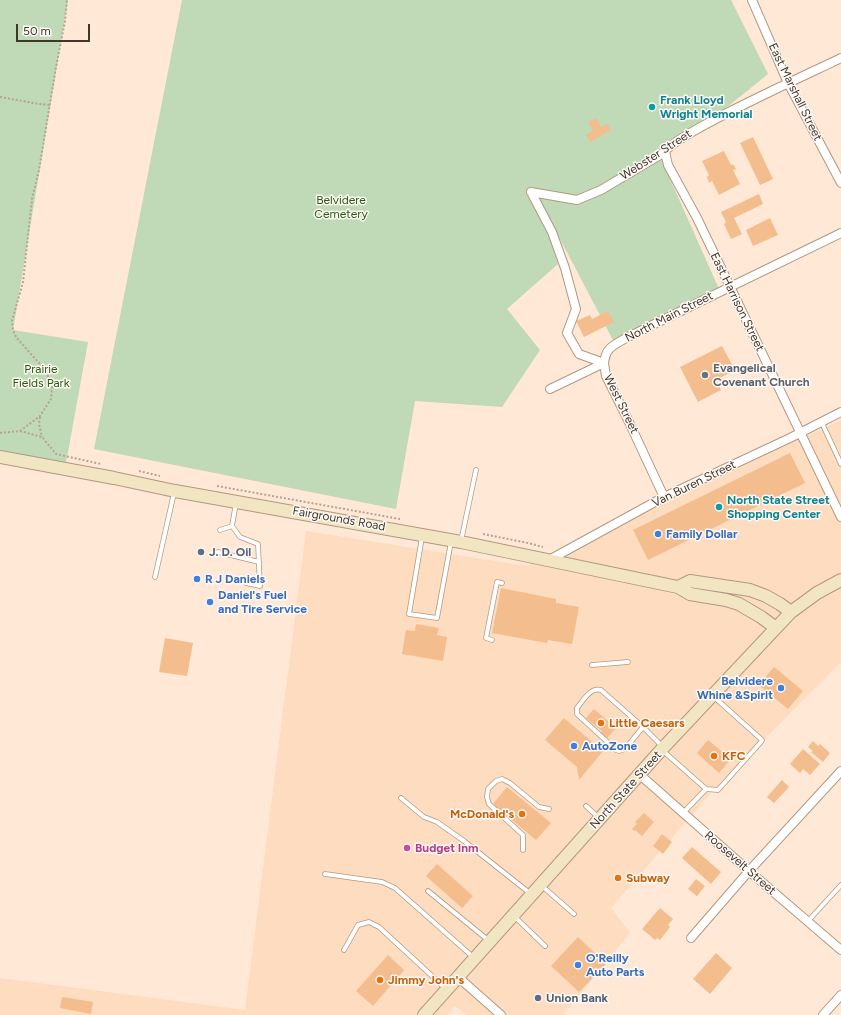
<!DOCTYPE html>
<html>
<head>
<meta charset="utf-8">
<style>
  body { margin:0 }
  #map { position:relative; width:841px; height:1015px; overflow:hidden; background:#ffe8d5; font-family:Figtree,sans-serif }
  canvas { display:block }
  .scale { position:absolute; left:16px; top:24px; width:74px; height:18px; box-sizing:border-box; border:2px solid #40362c; border-top:0; padding-left:5px; font-size:12px; line-height:14px; white-space:nowrap; color:#40362c; -webkit-text-stroke:3px #fef9f4; paint-order:stroke }
</style>
</head>
<body>
<div id="map">
<canvas width="841" height="1015"></canvas>
<div class="scale">50 m</div>
</div>
<script>
const g = document.querySelector('canvas').getContext('2d');
g.lineJoin = 'round';
function paint(path, color) { g.fillStyle = color; g.fill(path, 'evenodd'); }
function strokePath(path, color, width, dash) { g.strokeStyle = color; g.lineWidth = width; g.lineCap = dash ? 'butt' : 'round'; g.setLineDash(dash || []); g.stroke(path); }
function label(font, color, halo, rows, align = 'center') {
  g.font = font + ' Figtree,sans-serif'; g.lineWidth = 3; g.setLineDash([]); g.textBaseline = 'middle'; g.strokeStyle = halo; g.fillStyle = color; for (const [text, x, y, turn = 0] of rows) {
    g.save(); g.translate(x, y); g.rotate((+turn || 0) * Math.PI / 180); g.textAlign = isNaN(turn) ? turn : align; if (halo) g.strokeText(text, 0, 0); g.fillText(text, 0, 0); g.restore();
  }
}
paint(new Path2D(`
  M841,420V662L710,794L611,908L630,933L563,1015H467L455,1006L447,1015H0V978L245,1010L306,531L527,566Z`), '#fedcbf');
paint(new Path2D(`
  M0,0H68L13,330L88,342L66,463L0,450Z
  M182,0H731L768,74L726,108L658,152L719,289L614,342L537,195L554,247L558,264L507,309L540,350L502,407L415,401L396,509L94,449Z`), '#c0d9b7');
paint(new Path2D(`
  M596,118L601,127L608,124L611,130L590,142L586,135L593,131L588,122Z
  M753,137L773,179L760,185L740,143Z
  M724,151L731,165L733,164L736,169L733,170L740,184L719,195L712,181L709,183L707,177L709,175L702,161Z
  M759,194L763,204L734,218L742,234L731,239L724,224L726,222L721,212Z
  M770,218L778,235L753,246L746,230Z
  M608,311L614,322L584,337L576,321L590,315L592,319Z
  M722,346L735,370L716,380L721,390L698,402L680,367Z
  M790,453L805,483L648,560L633,530Z
  M501,588L556,599V603L579,607L572,644L548,640L547,643L492,633Z
  M416,624L439,628L437,635L447,637L443,661L402,654L406,630L415,631Z
  M165,638L193,643L187,676L159,672Z
  M774,667L803,691L788,709L759,685Z
  M594,709L616,728L607,738L601,733L602,731L586,718Z
  M564,718L603,751L579,780L577,767L545,740Z
  M708,740L731,759L719,773L697,753Z
  M813,741L818,746L820,744L830,753L823,762L811,752L813,751L808,747Z
  M803,749L820,764L810,775L803,769L800,773L790,764Z
  M782,780L789,787L774,803L767,797Z
  M507,787L551,823L536,840L493,804Z
  M644,813L654,822L642,836L635,830L634,831L632,829L637,824L635,822Z
  M662,834L672,842L663,854L653,846Z
  M692,847L721,872L711,884L682,858Z
  M437,864L473,896L462,908L426,876Z
  M696,879L705,886L697,896L688,889Z
  M660,908L673,919L668,925L670,927L660,940L657,938L655,940L642,929Z
  M578,937L606,964L579,992L551,966Z
  M716,953L732,968L710,994L693,979Z
  M388,955L404,970L373,1006L356,991Z
  M62,997L93,1002L91,1014L60,1008Z`), '#f3bd8e');
const service = new Path2D(`
  M821,421L841,464
  M232,526L240,537L258,544L260,586L246,583
  M220,530L232,526L236,503
  M422,537L409,614L437,618L451,542
  M461,541L476,470
  M218,552L259,562
  M155,577L174,493
  M492,640L486,638L497,582L502,583
  M592,665L628,662
  M643,727L625,749L619,751L616,750L577,714V708C583,701 590,687 601,690L643,727L662,746
  M662,750L706,789L683,813
  M706,789L718,790L761,742L762,740L713,696
  M401,798L424,817L437,822L464,841L531,894
  M586,806L599,818
  M523,850V835L489,804L487,797L488,789L496,781L502,779L510,783L539,807L549,809
  M325,874L382,882L395,888L473,957
  M542,886L574,914
  M428,891L488,940
  M515,917L545,946
  M808,921L841,885
  M344,950L358,925L369,922L379,927L445,988`);
const minor = new Path2D(`
  M752,0L788,83L841,183
  M665,152L668,165L697,218L841,517
  M531,192L552,232L565,268L576,309L567,333L579,354L604,363L606,376L629,422L664,497
  M531,192L577,200L601,190L665,152C674,134 815,71 841,58
  M550,389L604,363C606,347 613,346 626,338L730,287L841,233
  M549,560L664,497L790,438L841,412
  M639,774L749,871L841,950
  M691,938L749,871L841,771
  M458,977L501,1015
  M823,1015L841,995`);
const secondary = new Path2D(`
  M0,457L114,478L175,491L461,542L678,587L690,594L726,600L739,604L761,617L776,628
  M678,587L690,581L750,590L766,596L780,604L791,612
  M424,1015L662,749L791,612L817,593L841,580`);
strokePath(service, '#b29882', 5.5);
strokePath(minor, '#b29882', 10);
strokePath(secondary, '#b29882', 14);
strokePath(new Path2D(`
  M0,97L39,104L50,105
  M40,417L39,424L42,437
  M20,431L42,437L56,454L101,464
  M0,433L20,431L40,416L51,399L52,387L46,371L16,337L13,330L12,321L23,282L32,199L39,170L56,67L65,21L67,0
  M139,471L160,476
  M217,486L400,519
  M483,534L528,543L543,547`), '#b5a394', 2, [2, 2]);
strokePath(service, '#fff', 4);
strokePath(minor, '#fff', 8);
strokePath(secondary, '#f2e5c2', 12);
for (const [x, y, r, color] of [
  [652,107,4,"#0f9aa8"],
  [705,375,4,"#6b7280"],
  [719,507,4,"#0f9aa8"],
  [658,534,4,"#3f7fe0"],
  [201,552,4,"#5c6f8a"],
  [197,579,4,"#3f7fe0"],
  [210,602,4,"#3f7fe0"],
  [781,688,4,"#3f7fe0"],
  [601,723,4,"#e8710a"],
  [574,746,4,"#3f7fe0"],
  [714,756,4,"#e8710a"],
  [522,814,4,"#e8710a"],
  [407,848,4,"#d1479c"],
  [618,878,4,"#e8710a"],
  [578,965,4,"#3f7fe0"],
  [380,980,4,"#e8710a"],
  [538,998,4,"#5c6f8a"]
]) { const dot = new Path2D(); dot.arc(x, y, r, 0, 2 * Math.PI); g.fillStyle = color; g.fill(dot); strokePath(dot, '#fef9f4', 1.5); }
label('12px', '#40362c', '#fef9f4', [
  ["East Marshall Street",795,92,64],
  ["Webster Street",656,155,-33],
  ["East Harrison Street",737,302,64],
  ["North Main Street",669,317,-27],
  ["West Street",621,404,64],
  ["Van Buren Street",694,484,-26],
  ["Fairgrounds Road",339,519,10],
  ["North State Street",626,790,-48],
  ["Roosevelt Street",740,863,41]
]);
label('bold 12px', '#0d838f', '#fef9f4', [
  ["Frank Lloyd",660,100],
  ["Wright Memorial",660,114],
  ["North State Street",727,500],
  ["Shopping Center",727,514]
], 'left');
label('12px', '#26590d', '#fef9f4', [
  ["Belvidere",341,200],
  ["Cemetery",341,214],
  ["Prairie",41,369],
  ["Fields Park",41,383]
]);
label('bold 12px', '#5b616d', '#fef9f4', [
  ["Evangelical",713,368],
  ["Covenant Church",713,382]
], 'left');
label('bold 12px', '#366cbe', '#fef9f4', [
  ["Family Dollar",666,534],
  ["R J Daniels",205,579],
  ["Daniel's Fuel",218,595],
  ["and Tire Service",218,609],
  ["Belvidere",773,681,"right"],
  ["Whine &Spirit",773,695,"right"],
  ["AutoZone",582,746],
  ["O'Reilly",586,958],
  ["Auto Parts",586,972]
], 'left');
label('bold 12px', '#4e5e75', '#fef9f4', [
  ["J. D. Oil",209,552],
  ["Union Bank",546,998]
], 'left');
label('bold 12px', '#c56008', '#fef9f4', [
  ["Little Caesars",609,723],
  ["KFC",722,756],
  ["McDonald's",514,814,"right"],
  ["Subway",626,878],
  ["Jimmy John's",388,980]
], 'left');
label('bold 12px', '#b23c85', '#fef9f4', [
  ["Budget Inm",415,848]
], 'left');
</script>
</body>
</html>
